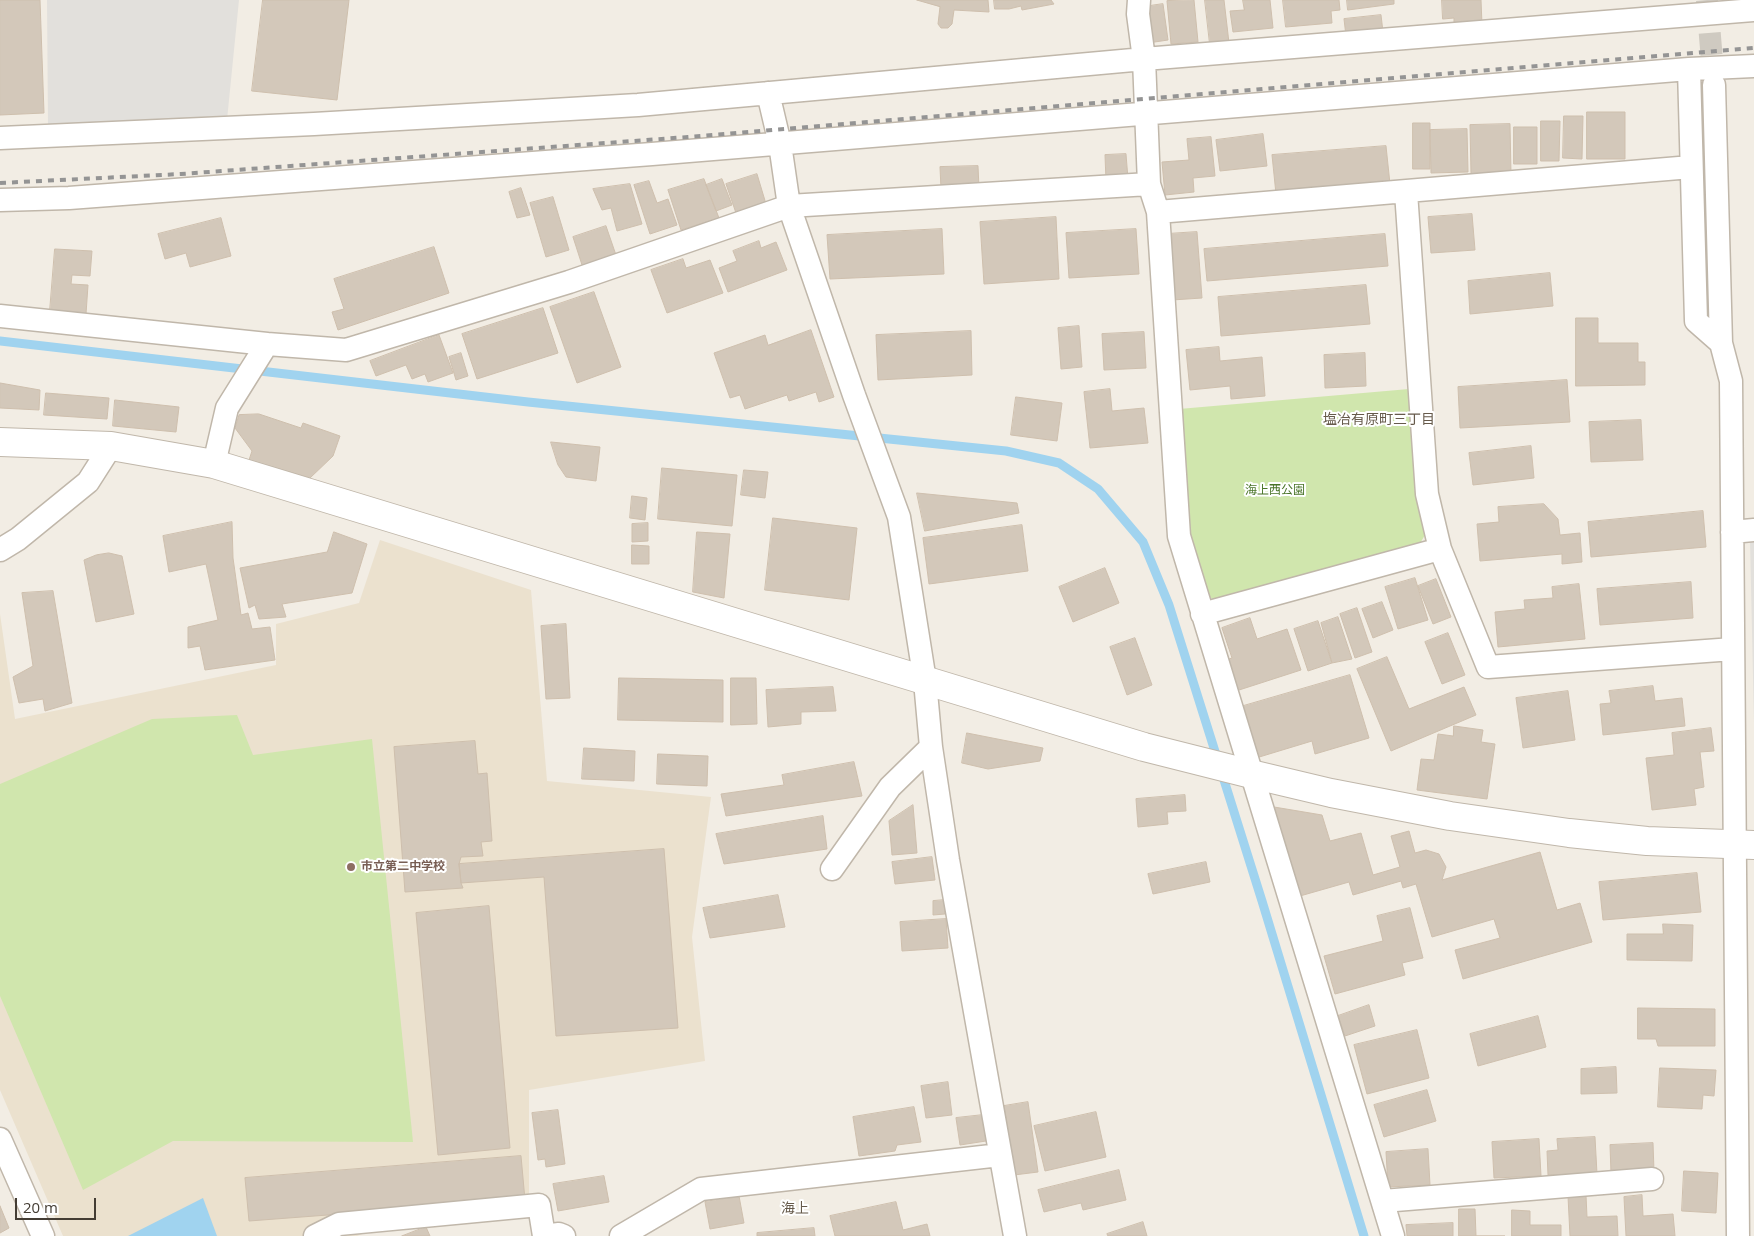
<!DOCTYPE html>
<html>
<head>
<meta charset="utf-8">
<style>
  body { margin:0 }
  #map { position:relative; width:1754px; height:1236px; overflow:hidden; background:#f2ede4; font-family:"Open Sans",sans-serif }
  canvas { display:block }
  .scale { position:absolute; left:15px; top:1198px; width:81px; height:22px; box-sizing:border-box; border:2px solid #443d34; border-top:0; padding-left:6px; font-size:15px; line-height:18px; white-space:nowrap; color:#443d34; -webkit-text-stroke:4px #fff; paint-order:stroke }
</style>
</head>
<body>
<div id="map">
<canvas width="1754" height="1236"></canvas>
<div class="scale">20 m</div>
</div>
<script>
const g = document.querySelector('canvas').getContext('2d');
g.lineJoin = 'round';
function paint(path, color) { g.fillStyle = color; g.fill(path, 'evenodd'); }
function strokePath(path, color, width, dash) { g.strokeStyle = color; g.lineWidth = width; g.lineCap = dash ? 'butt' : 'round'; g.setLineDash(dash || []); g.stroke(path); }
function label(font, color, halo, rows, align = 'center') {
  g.font = font + ' "Open Sans","Noto Sans JP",sans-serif'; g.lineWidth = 4; g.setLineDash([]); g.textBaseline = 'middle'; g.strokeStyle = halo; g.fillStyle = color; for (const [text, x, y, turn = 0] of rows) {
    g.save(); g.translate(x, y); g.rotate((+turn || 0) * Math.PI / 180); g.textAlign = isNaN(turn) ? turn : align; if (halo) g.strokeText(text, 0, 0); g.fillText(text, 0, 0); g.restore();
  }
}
paint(new Path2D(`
  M380,540L531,590L547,781L711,797L692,937L705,1061L529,1090V1200L425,1209L357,1236H63L0,1090V614L15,719L276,665V624L359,603Z`), '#ebe1ce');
paint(new Path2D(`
  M1409,389L1415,492L1425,535L1419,545L1214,600L1203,593L1186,535L1179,409Z
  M237,715L253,755L372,739L413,1142L173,1141L83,1190L0,996V784L152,719Z`), '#d0e6ad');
paint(new Path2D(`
  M47,0H239L227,120L48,126Z
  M1750,540H1754V723Z`), '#e2e0dc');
paint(new Path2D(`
  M203,1198L217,1236H128Z`), '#a0d3ef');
strokePath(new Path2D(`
  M0,341L528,402L1006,451L1059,463L1098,489L1143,542L1169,605L1262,901L1364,1236`), '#a0d3ef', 9);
const building = new Path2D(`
  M0,0H40L44,113L0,115Z
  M263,0H349L337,100L252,91Z
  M917,0H988L989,12L954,10L952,24L948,28H941L938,24L940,7Z
  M994,0H1051L1054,4L1022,10L1021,6L1009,9H995Z
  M1194,0L1198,42L1171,44L1167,1Z
  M1205,0H1224L1229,43L1210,44Z
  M1243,0H1270L1273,28L1233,32L1230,11L1244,10Z
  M1283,0H1339L1340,10L1331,11L1332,23L1286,27Z
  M1347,0H1394V4L1348,10Z
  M1442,0H1481L1482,25L1454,26V18L1443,19Z
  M1163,4L1168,40L1148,43L1143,7Z
  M1381,15L1383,32L1346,36L1344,19Z
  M1587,112H1625V159H1587Z
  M1564,116H1583L1582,159L1563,158Z
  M1541,121H1560L1559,161H1541Z
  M1413,123H1430V169H1413Z
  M1510,124L1511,174H1471L1470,125Z
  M1514,127H1537V164H1514Z
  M1467,129L1468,172L1431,173L1430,130Z
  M1263,134L1267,166L1220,171L1216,140Z
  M1211,137L1215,176L1193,178L1194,192L1165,195L1162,162L1189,160L1187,139Z
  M1386,146L1390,184L1276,194L1272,155Z
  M1126,154L1128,179L1106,181L1105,155Z
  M978,166L979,188L941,189L940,167Z
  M757,174L766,204L736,213L726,184Z
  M704,179L719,218L681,230L668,190Z
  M722,179L732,205L716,211L706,185Z
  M649,181L657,203L668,199L677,225L650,234L634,185Z
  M630,184L642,224L617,231L611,208L602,210L593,189Z
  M521,188L530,215L517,218L509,192Z
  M553,197L569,250L546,257L530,203Z
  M1472,214L1475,250L1431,253L1428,217Z
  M1056,217L1059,279L984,284L980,222Z
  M221,218L231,256L190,267L186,253L165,259L158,234Z
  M606,226L617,258L583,268L573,237Z
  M942,229L944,274L830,279L827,235Z
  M1136,229L1139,274L1069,278L1066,233Z
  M1197,232L1202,298L1172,300L1167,234Z
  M1385,234L1388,266L1207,281L1204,249Z
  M759,241L761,248L776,242L787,270L728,292L719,268L737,261L733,251Z
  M434,247L449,293L338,330L332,312L344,309L334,279Z
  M55,249L92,251L90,276L72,275L71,284L88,285L86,314L50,311Z
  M683,259L686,268L710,260L723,293L667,313L651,270Z
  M1550,273L1553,306L1470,314L1468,281Z
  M1366,285L1370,324L1221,336L1218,297Z
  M594,292L621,367L577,383L550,307Z
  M543,308L558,353L477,379L462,334Z
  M1576,318H1598V343H1638V362H1645V385L1576,386Z
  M1079,326L1082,367L1061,369L1058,328Z
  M811,330L834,397L819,402L816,392L789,401L787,395L745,409L740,395L730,398L714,353L765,335L768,345Z
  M971,331L972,375L878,380L876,335Z
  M1144,332L1146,368L1104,370L1102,334Z
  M439,335L453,373L428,382L425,374L412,379L406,365L376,376L370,361Z
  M1219,347L1220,361L1262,357L1265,396L1231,399L1230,386L1190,390L1186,350Z
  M461,353L468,376L456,380L449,357Z
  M1365,353L1366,386L1325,388L1324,355Z
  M1567,380L1570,422L1460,428L1458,387Z
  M0,383L40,390L39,410L0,408Z
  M1110,389L1112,411L1144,408L1148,443L1090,448L1084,392Z
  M46,393L109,398L107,419L44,415Z
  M1016,397L1062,403L1057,441L1011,435Z
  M115,400L179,407L176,432L113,426Z
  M259,414L301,428L303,423L340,436L333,456L310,478L249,460L252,451L235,428L239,415Z
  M1641,420L1643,460L1591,462L1589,422Z
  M551,442L600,447L596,481L566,477L558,465Z
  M1531,446L1534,478L1473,485L1469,453Z
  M662,468L737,475L732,526L658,519Z
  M744,470L768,472L765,498L741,495Z
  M917,493L1017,503L1019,513L925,531Z
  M632,496L647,498L645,520L630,518Z
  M1544,504L1558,519L1560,535L1580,533L1582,562L1562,564V554L1480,561L1477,524L1499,522L1498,507Z
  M1703,511L1706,547L1591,557L1588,522Z
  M773,518L857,528L849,600L765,590Z
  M232,522L233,558L241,615L248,613L252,629L270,627L275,660L205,670L200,646L188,648V627L218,620L206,564L169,572L163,536Z
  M648,523V541L632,542V524Z
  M1022,525L1028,571L929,584L923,538Z
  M334,532L367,544L352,593L282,604L286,617L259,619L255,605L249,608L240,568L327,552Z
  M697,532L730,534L724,598L693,592Z
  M632,545L649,546V564H632Z
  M109,553L122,556L134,614L96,622L84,560L96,555Z
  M1105,568L1119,603L1073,622L1059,587Z
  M1415,578L1428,620L1398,629L1385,587Z
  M1436,579L1451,617L1433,624L1418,586Z
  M1691,582L1693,618L1600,625L1597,589Z
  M1579,584L1585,639L1498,647L1495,612L1525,609L1524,600L1553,598L1552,587Z
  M53,591L72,703L45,711L43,699L19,703L13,677L33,666L22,593Z
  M1382,602L1393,630L1373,638L1362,609Z
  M1357,608L1372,652L1355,658L1340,614Z
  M1338,617L1352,659L1332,663L1321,623Z
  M1250,618L1257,639L1287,629L1301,670L1236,691L1226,660L1232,658L1222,628Z
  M1318,621L1332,663L1308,671L1294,629Z
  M566,624L570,698L546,699L541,626Z
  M1448,633L1465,675L1442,684L1425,642Z
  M1135,638L1152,685L1127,695L1110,647Z
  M1387,657L1409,709L1464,687L1476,715L1391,751L1357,669Z
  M1350,675L1369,738L1315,754L1312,741L1256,758L1240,707Z
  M619,678L723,680V722L618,720Z
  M731,678H756L757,724L731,725Z
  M1653,686L1655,701L1682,698L1685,726L1603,735L1600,704L1611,703L1609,691Z
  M833,687L836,711L801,712V724L768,727L766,690Z
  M1568,691L1575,740L1523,748L1516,698Z
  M1454,726L1483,730L1481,742L1495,744L1487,799L1417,790L1421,759L1434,760L1438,734L1453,736Z
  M1711,728L1714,751L1700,752L1704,787L1694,789L1696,805L1652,810L1646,758L1674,755L1672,733Z
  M967,733L1043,748L1040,761L988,769L962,763Z
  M475,741L478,774L487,773L492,841L481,842L483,856L461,857L459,864L461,883L463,888L405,892L394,747Z
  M584,748L635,751L634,781L582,779Z
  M658,754L708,756L707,786L657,784Z
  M854,762L862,796L726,816L721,794L784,785L782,775Z
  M1185,795L1186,811L1167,812L1168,824L1138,827L1136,799Z
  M913,805L917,853L892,855L889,821Z
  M1274,807L1322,815L1330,841L1361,833L1373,875L1400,867L1391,836L1409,831L1415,853L1426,850L1439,854L1446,867L1442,880L1540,852L1557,910L1580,903L1592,942L1463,979L1455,950L1500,938L1494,919L1432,937L1416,884L1403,888L1401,881L1353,895L1349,882L1300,896Z
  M823,816L827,849L724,864L716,834Z
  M664,849L678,1028L556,1036L544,877L461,883L459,864Z
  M932,857L935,880L895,884L892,862Z
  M1206,862L1210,882L1153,894L1148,874Z
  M1697,873L1701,912L1603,920L1599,882Z
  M778,895L785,927L710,938L703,908Z
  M945,900V914L933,915V901Z
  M489,906L510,1148L438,1155L416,913Z
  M1410,908L1423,958L1402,963L1405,975L1335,994L1324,956L1383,941L1377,916Z
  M946,919L948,948L902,951L900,922Z
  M1663,924L1693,925L1692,961L1627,960V934H1663Z
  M1369,1005L1375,1026L1345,1036L1338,1016Z
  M1638,1008L1715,1009V1046H1658L1656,1039H1638Z
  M1538,1016L1546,1047L1478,1066L1470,1034Z
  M1417,1030L1429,1078L1367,1094L1354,1045Z
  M1616,1067L1617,1093L1581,1094V1069Z
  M1660,1068L1716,1070L1714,1096L1703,1095L1702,1109L1658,1107Z
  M948,1082L952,1115L926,1118L921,1086Z
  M1427,1090L1436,1121L1384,1137L1374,1105Z
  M1028,1102L1038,1172L1014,1175L1004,1106Z
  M914,1107L921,1142L897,1145L895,1151L859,1156L853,1117Z
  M558,1110L565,1164L546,1167L545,1159L538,1160L532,1113Z
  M1096,1112L1106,1157L1045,1171L1034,1126Z
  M983,1115L986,1141L960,1145L956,1118Z
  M1595,1137L1597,1174L1548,1175L1547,1151L1558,1150L1557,1139Z
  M1539,1139L1541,1176L1494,1178L1492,1142Z
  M1653,1143L1654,1171L1611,1173L1610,1145Z
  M1428,1149L1430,1185L1388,1187L1386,1152Z
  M521,1156L525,1200L249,1221L245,1178Z
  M1119,1170L1126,1200L1083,1210L1081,1203L1044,1212L1038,1190Z
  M1684,1171L1718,1173L1716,1213L1682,1211Z
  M604,1176L609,1202L558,1211L553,1184Z
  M1586,1195L1587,1217L1617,1216L1618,1236H1570L1568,1196Z
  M1642,1195L1643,1216L1673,1214L1675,1236H1626L1624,1197Z
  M739,1196L744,1223L710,1229L705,1202Z
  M896,1202L903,1230L927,1224L930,1236H835L830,1216Z
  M0,1206L9,1228L0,1233Z
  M1459,1209H1475L1476,1236H1505H1459Z
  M1512,1210L1530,1211V1225H1561V1236H1512Z
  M1143,1222L1147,1236H1108L1107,1234Z
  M1453,1223V1236H1407L1406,1225Z
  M426,1227L430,1236H402Z
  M814,1228L815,1236H757V1233Z`);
paint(building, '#d3c8ba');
strokePath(building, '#cebfad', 1);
strokePath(new Path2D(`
  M1707,0L1714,85`), '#cfcac1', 22, [22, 11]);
const minor = new Path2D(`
  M1139,0L1138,14L1144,59L1149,184L1158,212L1179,536L1393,1236
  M1689,69L1696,321L1721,343
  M1714,85L1721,343L1731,381L1738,1236
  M768,93L780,144L789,206L854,395L899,517L925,681L931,747L948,860L1015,1236
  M0,138L314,124L638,105L1144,59L1754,10
  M1406,192L1427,494L1440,549L1488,667L1733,649
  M0,200L69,198L652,154L1689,69L1754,66
  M1158,212L1691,167
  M0,316L267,344
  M214,464L227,408L267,344L346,350L569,282L789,206L1149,184
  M1732,532L1754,530
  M0,550L18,539L88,482L111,446
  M1202,614L1440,549
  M832,869L890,787L931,747
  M0,1139L43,1236
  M1383,1201L1652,1179
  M315,1236L339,1224L539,1205L544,1236L559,1234L564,1236
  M621,1236L701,1189L1000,1155`);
const tertiary = new Path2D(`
  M0,442L111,446L214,464L1144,747L1251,774L1331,793L1450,816L1569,833L1647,841L1754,845`);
strokePath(minor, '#c0b7aa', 25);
strokePath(tertiary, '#c0b7aa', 30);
strokePath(minor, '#fff', 22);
strokePath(tertiary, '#fff', 28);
strokePath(new Path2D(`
  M0,183L181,174L688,137L1754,48`), '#949494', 4, [6, 6]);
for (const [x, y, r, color] of [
  [351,867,5,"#8d6e63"]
]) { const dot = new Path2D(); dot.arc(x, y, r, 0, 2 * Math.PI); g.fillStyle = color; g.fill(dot); strokePath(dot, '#fff', 2); }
label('12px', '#4a7429', '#fff', [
  ["海上西公園",1275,491]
]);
label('bold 12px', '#785e54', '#fff', [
  ["市立第二中学校",361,867]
], 'left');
label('14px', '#665a4b', '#fff', [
  ["塩冶有原町三丁目",1379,420],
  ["海上",795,1209]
]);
</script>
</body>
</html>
